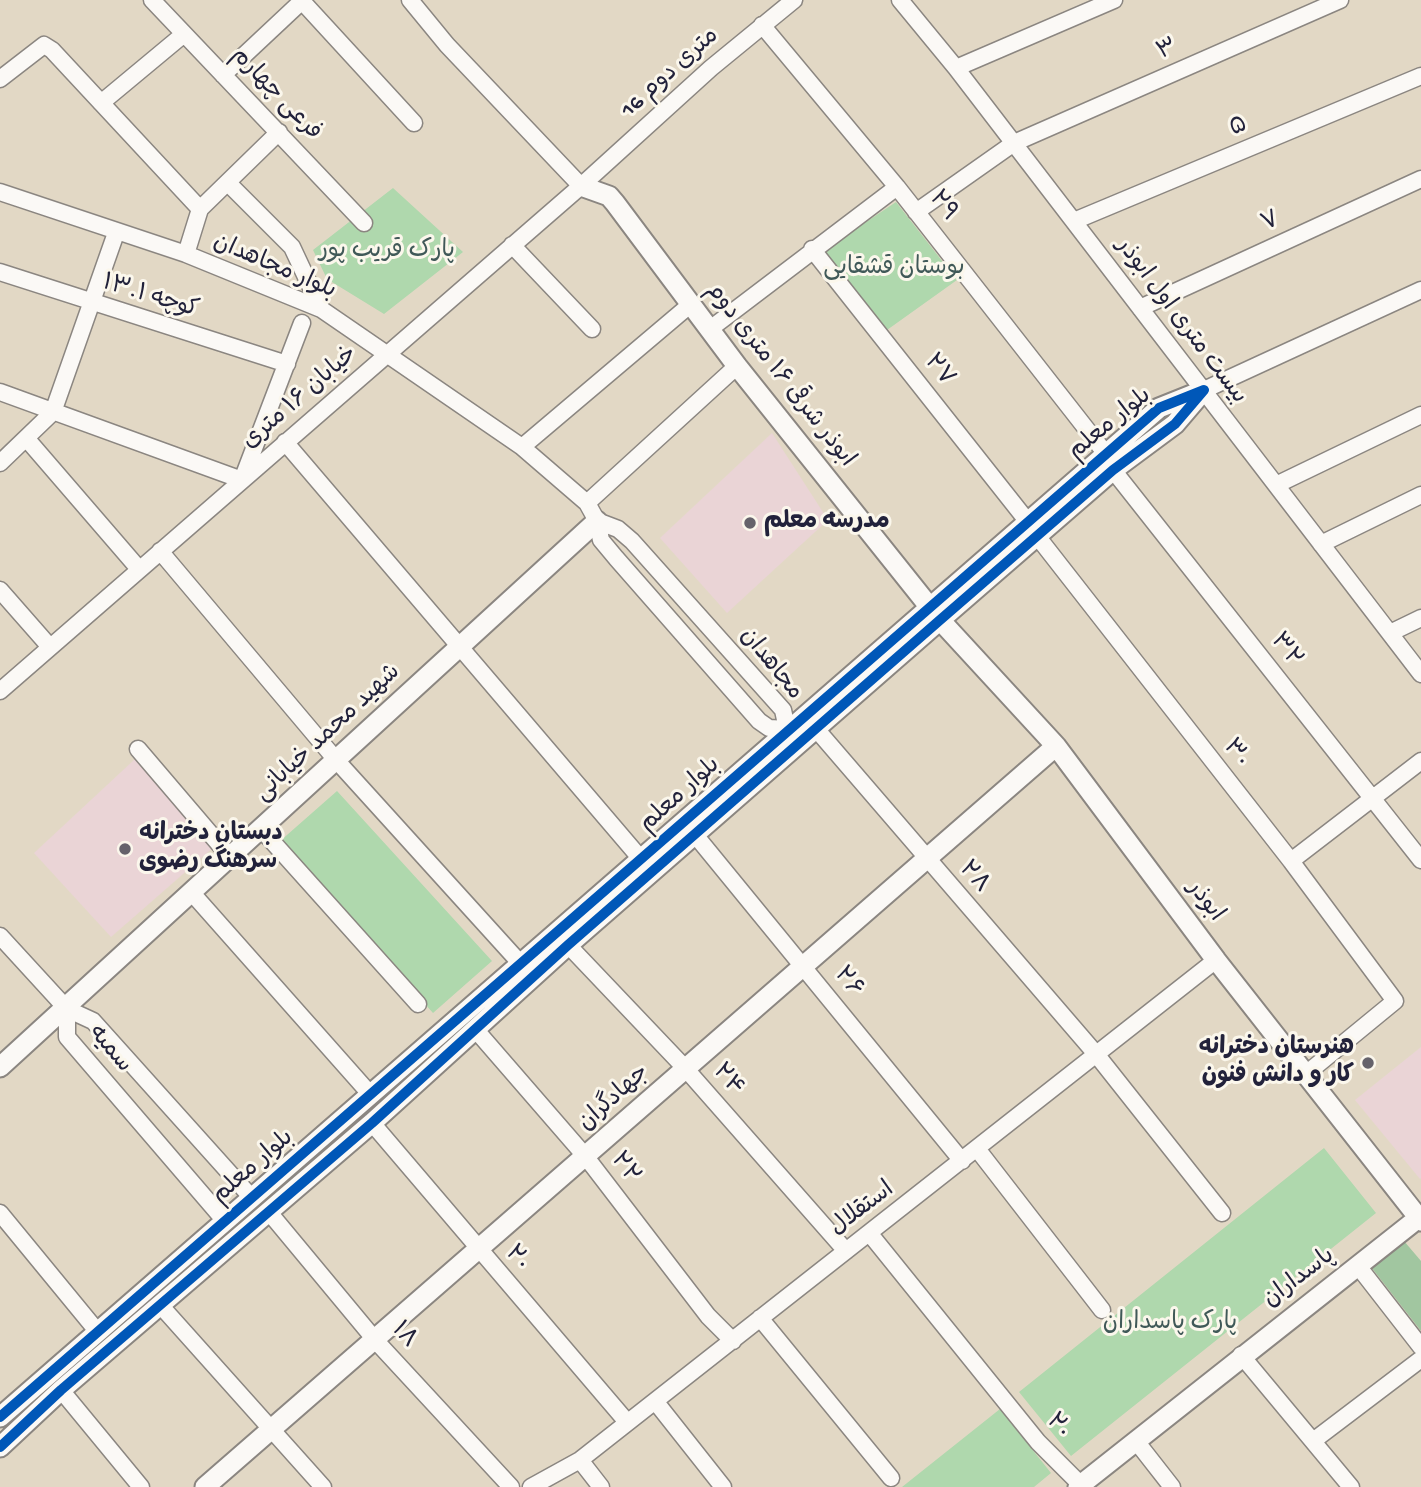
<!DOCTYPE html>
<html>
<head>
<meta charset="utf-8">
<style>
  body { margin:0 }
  canvas { display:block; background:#e2d8c5 }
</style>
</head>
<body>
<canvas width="1421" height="1487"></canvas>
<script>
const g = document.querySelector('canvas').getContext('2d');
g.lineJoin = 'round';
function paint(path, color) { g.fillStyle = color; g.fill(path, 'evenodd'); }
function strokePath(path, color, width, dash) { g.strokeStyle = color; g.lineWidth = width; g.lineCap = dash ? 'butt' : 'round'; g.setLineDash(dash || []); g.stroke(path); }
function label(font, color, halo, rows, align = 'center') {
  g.font = font + ' "Gochi Hand","Playpen Sans Arabic",sans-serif'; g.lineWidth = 6; g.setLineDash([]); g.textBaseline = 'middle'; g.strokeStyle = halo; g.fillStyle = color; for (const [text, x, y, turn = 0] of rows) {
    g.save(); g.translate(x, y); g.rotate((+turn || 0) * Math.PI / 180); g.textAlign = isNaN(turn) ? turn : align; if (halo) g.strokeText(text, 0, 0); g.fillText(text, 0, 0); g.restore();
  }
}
paint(new Path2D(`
  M772,433L828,520L727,613L660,538Z
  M135,759L214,847L111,937L34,853Z
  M1421,1047V1178L1420,1179L1355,1100Z`), '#ead4d6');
paint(new Path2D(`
  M393,188L463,252L384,314L327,279L313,250Z
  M896,202L957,280L887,330L824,250Z
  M337,791L492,961L433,1013L279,842Z
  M1324,1148L1376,1213L1071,1456L1019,1392Z
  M1000,1409L1051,1473L1034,1487H902Z`), '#afd8ad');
paint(new Path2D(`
  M1404,1241L1421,1261V1331L1371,1267Z`), '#a1c6a0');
const minor = new Path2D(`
  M152,0L364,223
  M301,0L414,123
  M410,0L447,45L581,186
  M900,0L956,68L1421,674
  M762,25L897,187L1106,454
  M956,68L1114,0
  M223,75L302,1
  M0,79L44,45L52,50L200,209
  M101,103L184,34
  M228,183L292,247L321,309
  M0,192L186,254L321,309L522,447L587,503L597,521L601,540L616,558L759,721L769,728L787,729
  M916,212L1014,143L1340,0
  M1074,221L1421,76
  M512,245L592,329
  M812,249L1028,522
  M186,254L200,209L279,132
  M0,272L287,364
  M1140,308L1421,179
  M710,329L897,187
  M1204,390L1421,290
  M0,392L242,480L302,323
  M26,438L139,569
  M285,442L641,859
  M522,447L691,304
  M0,463L53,412L116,233
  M1113,470L1421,860
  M1276,485L1421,415
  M587,503L737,366
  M597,521L618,529L632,541L783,710L787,729
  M1037,536L1291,861L1395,1001L1306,1074
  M1321,544L1421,495
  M160,551L337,761L521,964
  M0,590L50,647
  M1390,633L1421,618
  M0,691L581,186L711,68L794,0
  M817,730L1096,1054L1222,1213
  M138,749L231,858
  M262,830L418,1004
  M696,836L962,1161
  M1291,861L1421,761
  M192,893L371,1095
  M0,936L67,1009L93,1021L252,1198
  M568,945L685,1068L846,1251
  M67,1009V1037L225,1221
  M475,1029L586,1157L708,1316L733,1341
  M372,1123L627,1422
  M978,1150L1102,1310
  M268,1211L376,1341L511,1487
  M0,1213L97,1331
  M870,1234L1038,1442L1081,1485
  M1358,1266L1421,1347
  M161,1306L323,1487
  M760,1318L891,1478
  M1241,1355L1351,1487
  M61,1390L141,1487
  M655,1401L723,1487
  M1136,1441L1172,1487
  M1313,1441L1421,1359
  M580,1460L601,1487
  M531,1487L580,1460L1216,960`);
const tertiary = new Path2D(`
  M581,186L609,196L615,203L737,366L940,620L1056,746L1216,960L1421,1221
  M0,1067L597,521
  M0,1417L1159,408L1204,390L1175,424L1113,470L940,620L568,945L372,1123L61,1390L0,1447
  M205,1487L1056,746
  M1078,1487L1421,1216`);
strokePath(minor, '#8b8681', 19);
strokePath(tertiary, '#8b8681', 23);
strokePath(minor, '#fbf9f6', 16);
strokePath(tertiary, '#fbf9f6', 19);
strokePath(new Path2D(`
  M0,1417L1159,408L1204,390L1175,424L1113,470L940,620L568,945L372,1123L61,1390L0,1447`), '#0057b8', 10);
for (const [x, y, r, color] of [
  [750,523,7,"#65626b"],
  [125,849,7,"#65626b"],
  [1368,1063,7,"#65626b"]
]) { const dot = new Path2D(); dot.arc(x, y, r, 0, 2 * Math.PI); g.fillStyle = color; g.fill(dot); strokePath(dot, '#fbf7ec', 2.5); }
label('24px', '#22223b', '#fbf7ec', [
  ["۳",1168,51,-24],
  ["16 متری دوم",671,74,-42],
  ["فرعی چهارم",275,95,46],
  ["۵",1239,128,-23],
  ["۲۹",942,207,52],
  ["۷",1271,223,-25],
  ["بلوار مجاهدان",274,268,23],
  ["کوچه ۱۳.۱",150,298,17],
  ["بیست متری اول ابوذر",1180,322,53],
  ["۲۷",938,371,51],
  ["ابوذر شرقی ۱۶ متری دوم",779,376,52],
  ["خیابان ۱۶ متری",301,399,-41],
  ["بلوار معلم",1111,425,-39],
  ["۳۲",1285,651,52],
  ["مجاهدان",770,665,51],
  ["شهید محمد خیابانی",329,734,-43],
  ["۳۰",1235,754,52],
  ["بلوار معلم",681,796,-42],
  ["۲۸",973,878,49],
  ["ابوذر",1204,902,53],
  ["۲۶",847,983,51],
  ["سمیه",109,1050,50],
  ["۲۴",727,1081,49],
  ["جهادگران",615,1099,-42],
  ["بلوار معلم",254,1168,-41],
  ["۲۲",624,1169,53],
  ["استقلال",863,1210,-37],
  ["۲۰",516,1259,49],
  ["پاسداران",1300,1279,-37],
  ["۱۸",403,1336,48],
  ["۲۰",1057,1427,48]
]);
label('24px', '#405958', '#fbf7ec', [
  ["پارک قریب پور",387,252],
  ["بوستان قشقایی",894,269],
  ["پارک پاسداران",1170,1324]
]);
label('bold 24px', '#22223b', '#fbf7ec', [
  ["مدرسه معلم",764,523],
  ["دبستان دخترانه",139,835],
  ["سرهنگ رضوی",139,863],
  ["هنرستان دخترانه",1354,1049,"right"],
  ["کار و دانش فنون",1354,1077,"right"]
], 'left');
</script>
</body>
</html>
